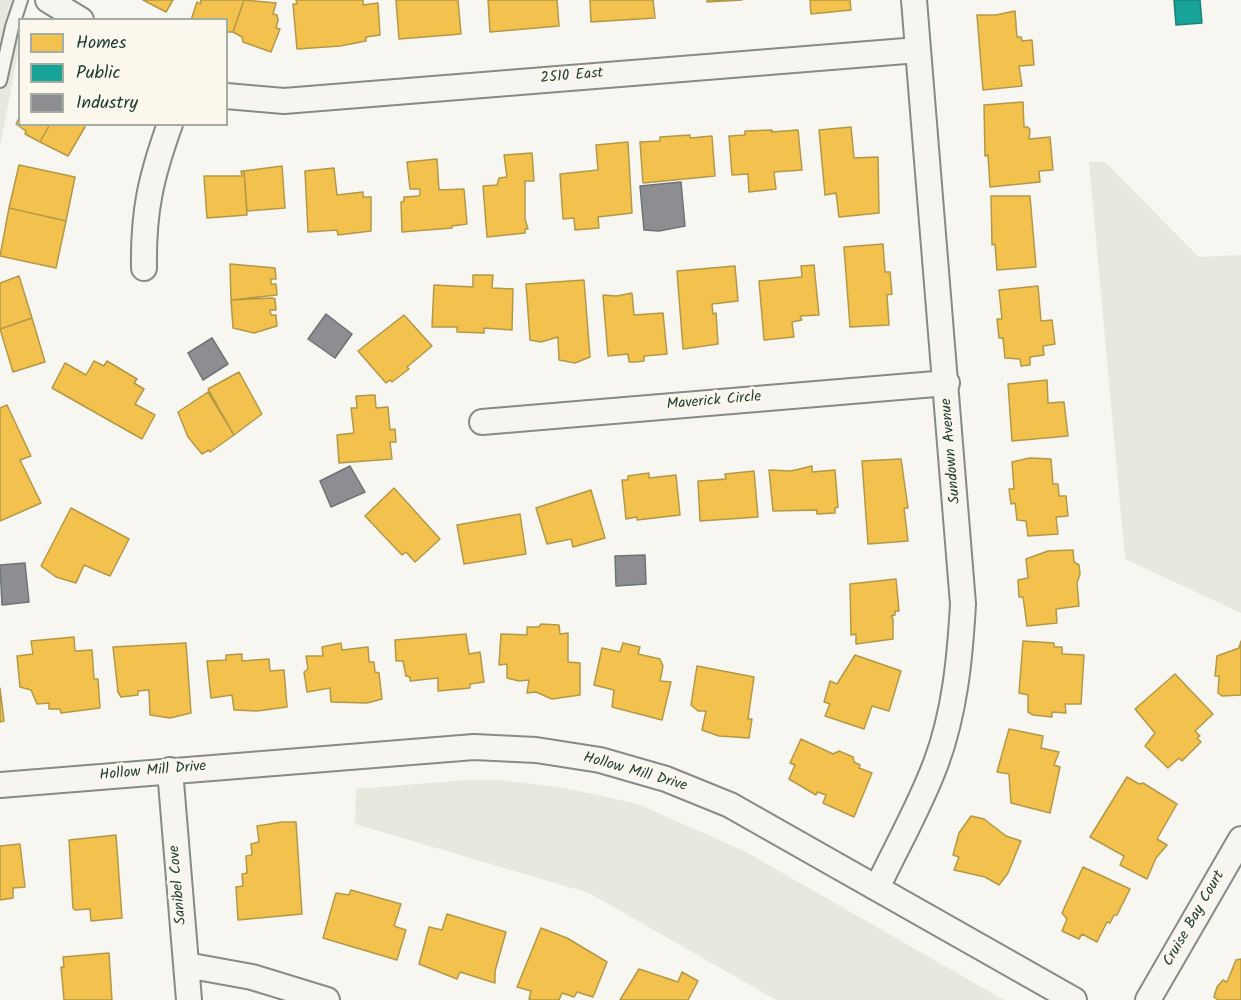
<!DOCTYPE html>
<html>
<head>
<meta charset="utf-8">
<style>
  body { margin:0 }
  #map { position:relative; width:1241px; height:1000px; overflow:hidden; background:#f8f6f0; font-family:Kalam,sans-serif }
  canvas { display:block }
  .legend { position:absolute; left:18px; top:18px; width:210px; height:108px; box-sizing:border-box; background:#fbf7ec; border:2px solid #a3ada2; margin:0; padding:8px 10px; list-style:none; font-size:18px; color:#1f3d34 }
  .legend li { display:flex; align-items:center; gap:12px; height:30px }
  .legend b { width:30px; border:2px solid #a3ada2 }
</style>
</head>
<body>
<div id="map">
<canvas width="1241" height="1000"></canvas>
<ul class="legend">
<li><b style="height:16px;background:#f2c14e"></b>Homes</li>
<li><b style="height:16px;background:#17a398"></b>Public</li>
<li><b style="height:16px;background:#8d8d92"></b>Industry</li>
</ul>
</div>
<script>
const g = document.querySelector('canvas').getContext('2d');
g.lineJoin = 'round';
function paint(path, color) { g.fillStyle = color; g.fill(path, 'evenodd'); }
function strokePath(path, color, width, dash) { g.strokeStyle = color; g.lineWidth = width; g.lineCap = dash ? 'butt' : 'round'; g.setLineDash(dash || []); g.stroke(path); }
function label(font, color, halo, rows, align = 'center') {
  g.font = font + ' Kalam,sans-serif'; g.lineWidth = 6; g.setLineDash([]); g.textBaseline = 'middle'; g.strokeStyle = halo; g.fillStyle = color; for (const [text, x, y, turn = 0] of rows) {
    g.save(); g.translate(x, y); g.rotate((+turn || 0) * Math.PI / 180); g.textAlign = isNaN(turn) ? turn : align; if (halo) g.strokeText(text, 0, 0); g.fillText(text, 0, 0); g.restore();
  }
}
paint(new Path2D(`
  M0,0H15L27,7L25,19L20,20L19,48L0,147Z
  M1089,162H1105L1199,257L1241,255V613L1125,559Z
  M466,780H501L565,788L638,804L744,851L1004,1000H776L589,893L355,824L356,789Z`), '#e8e8df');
const homes = new Path2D(`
  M143,0H173L166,12Z
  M201,0H244L233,32H226V20H191L197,2L200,4Z
  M244,0L276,3L273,14L277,15L278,20L276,28L280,29L271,52L243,42L242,37L233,32Z
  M296,0H363V5L378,3L380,35L366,37V41L340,46L297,49L293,4H297Z
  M396,0H458L461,34L399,39Z
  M488,0H557L559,26L490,32Z
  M590,0H653L655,18L591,22Z
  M707,0H742L707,2Z
  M810,0H850L851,10L811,14Z
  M1015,11L1017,37H1021L1022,41L1032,40L1034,65L1019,66L1022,86L983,90L977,15H996Z
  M1023,102L1024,127H1028L1030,130L1029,139L1050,137L1053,170L1039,171L1040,182L990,187L988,155L985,156L984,105Z
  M20,116V124H50L40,142L25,134L26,131L16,124Z
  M50,124H84L85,127L68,156L40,142Z
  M851,127L854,158L878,157L879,213L839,217L836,193L825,195L819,130Z
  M772,130V132L798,130L802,170L774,172L776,189L749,192L748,174L732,175L729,136L745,135V131Z
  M690,135V138L712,136L715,176L643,183L640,142L660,141V137Z
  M628,142L632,213L598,217L599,228L575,230L574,218L563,219L560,174L598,170L596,145Z
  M532,153L534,181H525V219L528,229H525V233L487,237L483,186L497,185L499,178L507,177L504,155Z
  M437,159L439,190L464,189L467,224L452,226V228L402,232L401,202L404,201V197L419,196L420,193V189H410L407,162Z
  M19,165L75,177L66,221L9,208Z
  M282,166L285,208L247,211L244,171Z
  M334,168L337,195L363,192V197H371V231L338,235L337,230L308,232L305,171Z
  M241,171H244L247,215L207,218L204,176H242Z
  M991,196H1030L1036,267L997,270L995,244L992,245Z
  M9,208L66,221L56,268L0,256Z
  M883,244L885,272H890L892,294L887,295L889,325L850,327L844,247Z
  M230,264L275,268L276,279H271V284H276L277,295L231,300Z
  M814,265L819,315L800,316L802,320L792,322L794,337L764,340L759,281L802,277L801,266Z
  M735,266L738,301L712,304L713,314L716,313L718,344L683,349L677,271Z
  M473,275H493L492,288L513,289L512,330L484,328V333L457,332V327H432L434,285L473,287Z
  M19,276L32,318L0,329V283Z
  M584,280L590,357L575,363L559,360L558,337L541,342L530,340L526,284Z
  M1038,286L1041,321L1052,320L1055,344L1043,346L1044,355L1030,357V365L1021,366L1020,359L1005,358L1003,338H999L997,319H1002L999,290Z
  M632,293L634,315L663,313L667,354L644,356V361L636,362H629L628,354L608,356L603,295L617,296Z
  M272,298L275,299L276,310H270L271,315H276L277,326L254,333L233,328L231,300Z
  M404,315L432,346L407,367L409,369L392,382L390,380L386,383L358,351Z
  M32,318L45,362L13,372L0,329Z
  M94,361L104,366L107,361L137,379L134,383L144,389L135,404L155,415L142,439L52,388L65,363L86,375Z
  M239,372L262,414L234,435L208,389Z
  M1047,380L1048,403L1064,402L1068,436L1012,441L1008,384Z
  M208,392L234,435L210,452L209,450L202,454L188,437L178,412Z
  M375,395L376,408L388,407L390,430L395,429L396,442H390L392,459L339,463L337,435L354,433L351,408H357L356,396Z
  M7,405L31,456L20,460L41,503L0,521V408Z
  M1030,458L1051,459L1053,484H1058L1059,496H1066L1068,516L1056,517L1058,534L1028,536L1026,521L1017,520L1015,503L1011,504L1009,489H1014L1012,462Z
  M901,459L908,508H904L908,541L868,544L862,461Z
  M812,466V472L835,470L838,507L835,508V513L817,514V510L773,511L769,470L791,471Z
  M754,471L758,517L700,521L698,481L726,479L725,474Z
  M649,473V478L676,475L680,515L637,520V517L626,519L622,480H628V476Z
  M394,488L440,539L415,562L406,552L402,555L365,516Z
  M591,490L605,538L573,547L571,539L547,544L536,508Z
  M71,508L129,539L110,576L84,565L76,583L56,577L41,566Z
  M520,514L526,554L464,564L457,525Z
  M1073,550L1074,562L1079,565L1080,574L1077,583L1079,606L1056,609L1057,623L1027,626L1023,597H1019L1018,580L1028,578L1026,559L1048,551Z
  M896,579L899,611H895V615L891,616L893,619V639L856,644V634L851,635L850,584Z
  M541,624L559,625L560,634L568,633V662L580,663V695L552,699L536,692L527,693L529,680L519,681L507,678V664L499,665L501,634L527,635V627H539Z
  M466,634L469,654L480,652L484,682L470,684V688L438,691V678L410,681V677L406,676L403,661H396L395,640Z
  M74,637L75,651L92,650L94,679H98L100,708L61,713L60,709H49V703L37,704L31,690L20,687L17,656L33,654L31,641Z
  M1023,641L1054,643V647H1062V654L1084,655L1081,704H1065L1066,713L1052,712V717L1033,715L1028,712V695L1019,693Z
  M1241,641V695L1222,696L1218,693L1219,676H1215L1217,656L1239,648Z
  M186,643L191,713L170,718L150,715L149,690L138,691V695L121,697L118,692L113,647Z
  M341,643L342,650L368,647L369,662H374L375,672L379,673L382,699L367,703L331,702L330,688L307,692L304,672L308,669L306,656H323L322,647Z
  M623,643L640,647L638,654L660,659L663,666L660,681L671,682L662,720L612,707L614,690L594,685L602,648L620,652Z
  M242,654V661L269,659L270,671L284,670L287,707L257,711L234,710L232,695L211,698L207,661L226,660V655Z
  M855,655L901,671L889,711L872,706L864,729L825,716L830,704L824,702L830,681L837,684Z
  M697,666L754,677L748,719H752L749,738L719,736L702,730L706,711H698L691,705Z
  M1175,674L1213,714L1195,731L1200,736L1197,738L1201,742L1182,761L1179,758L1168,768L1145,746L1155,733L1135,709Z
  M0,688L4,721L0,722Z
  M1009,729L1043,736L1041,748L1059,752L1054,765L1060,767L1050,813L1011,803L1009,774L997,772Z
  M801,739L833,754L839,751L853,757L854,762L860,765L859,768L872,773L854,817L823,803L826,795L817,792L816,795L789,779L795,765L790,763Z
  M1127,777L1139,784L1143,783L1177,804L1157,839L1167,845L1156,858L1147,879L1120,865L1124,856L1090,837Z
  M971,816L984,819L1006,836L1021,841L1008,873L999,885L985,877L954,870L959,857L953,855L959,833Z
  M282,822H296L302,914L238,920L236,887L243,886L242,874L247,873L246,856L252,855L251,844L259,842L257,826Z
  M116,835L122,918L91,921L90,909L75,910L73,908L69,840Z
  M20,844L25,887L13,888V898L0,900V846Z
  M1083,867L1130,889L1117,915H1114L1110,923L1107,922L1097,942L1082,934L1079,939L1062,931L1067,919L1062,913Z
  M351,890L401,904L394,926L406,930L397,960L323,938L336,893L349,895Z
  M447,914L506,932L495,971V983L460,972L457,979L419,964L429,927L442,930Z
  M541,928L567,938L607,962L593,997L577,992L574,997L562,993L559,1000H532L529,999L531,991L517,987Z
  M109,953L112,1000H64L61,967H64L63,957Z
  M1241,959V1000H1218L1214,997L1217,987L1223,980L1227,982L1236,960Z
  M639,969L678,982L682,972L698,981L688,1000H620Z`);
paint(homes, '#f2c14e');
strokePath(homes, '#b39946', 1.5);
const public = new Path2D(`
  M1174,0H1200L1202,23L1176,25Z`);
paint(public, '#17a398');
strokePath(public, '#19847a', 1.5);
const industry = new Path2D(`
  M681,182L685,226L659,231L644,230L640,186Z
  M326,314L352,334L335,358L308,339Z
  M212,338L228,364L203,380L188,353Z
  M350,466L365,492L331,507L320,481Z
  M645,555L646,584L616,586L615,556Z
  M25,563L29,602L2,605L0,565Z`);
paint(industry, '#8d8d92');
strokePath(industry, '#6c7576', 1.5);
const lane = new Path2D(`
  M0,81L12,27L21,0`);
const street = new Path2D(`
  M48,0L81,20
  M226,96L284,101L918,50
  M144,268C143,211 151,177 170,124
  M482,422L947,383
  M170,770L189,1000
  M0,785L474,747L536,750L600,760L666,779L730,805L1074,1000
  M877,888C897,846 920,806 936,763C955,712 960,657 963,604L914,0
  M186,965L252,977L327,1000
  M1148,1000L1241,839`);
strokePath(lane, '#868b86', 16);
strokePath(street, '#868b86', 28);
strokePath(lane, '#f6f5f1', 12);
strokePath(street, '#f6f5f1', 24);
label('15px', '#1f3d34', '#fbf7ec', [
  ["2510 East",572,77,-5],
  ["Maverick Circle",714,402,-5],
  ["Sundown Avenue",952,451,-95],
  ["Hollow Mill Drive",153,772,-5],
  ["Hollow Mill Drive",635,773,16],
  ["Sanibel Cove",179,885,-95],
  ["Cruise Bay Court",1195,919,-60]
]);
</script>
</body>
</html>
